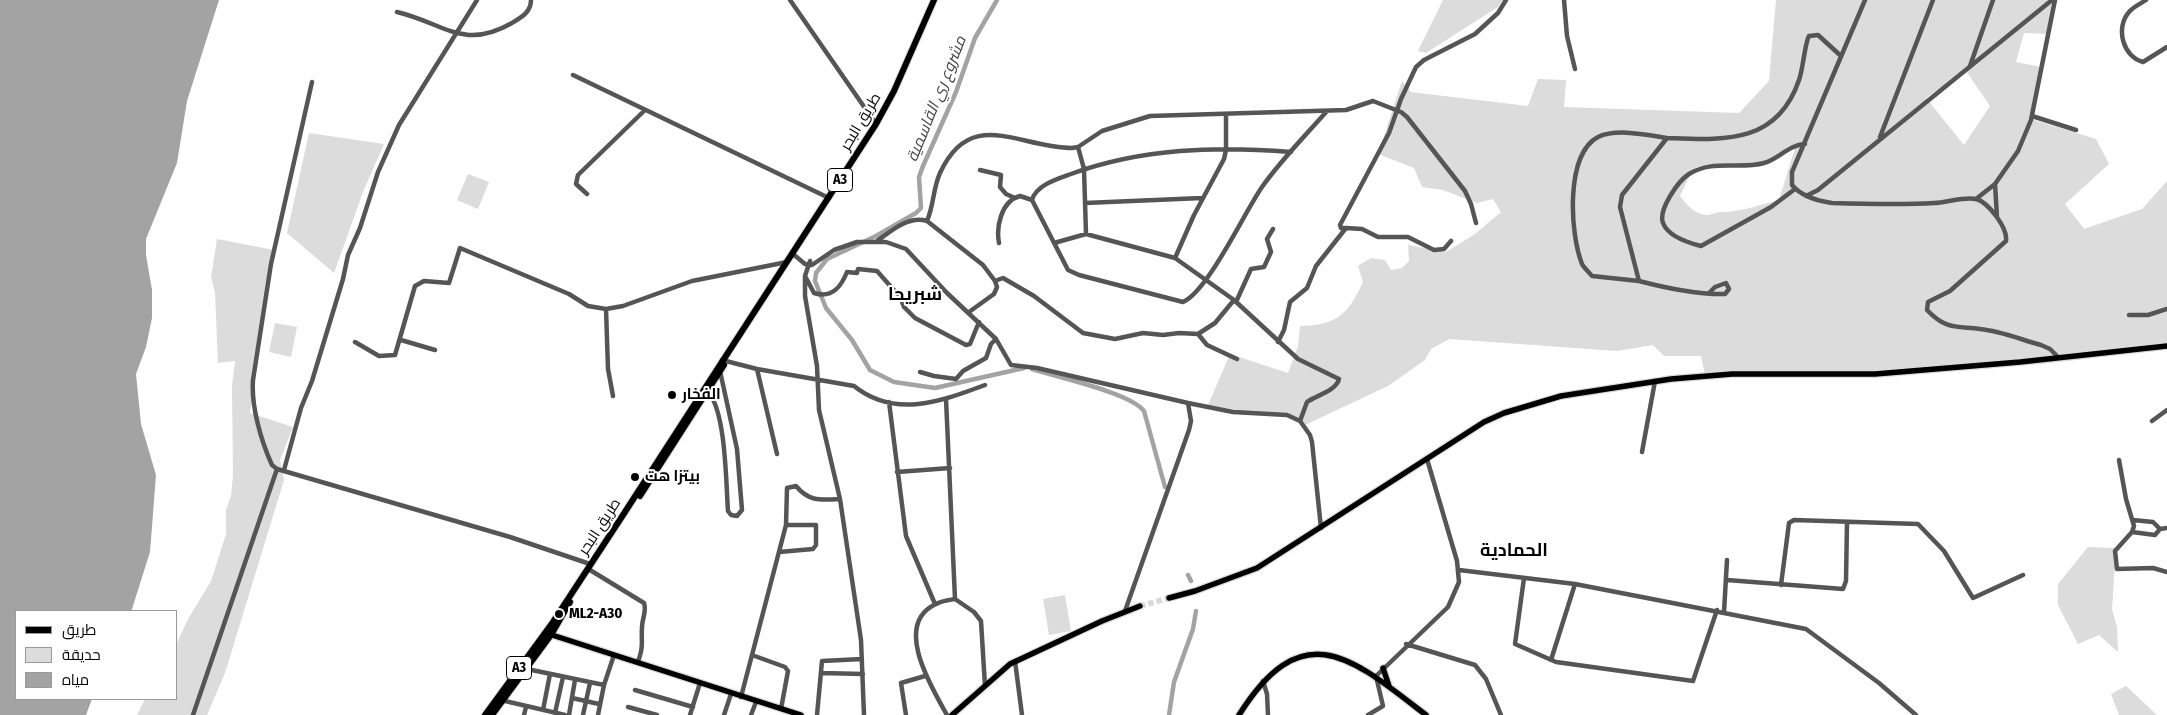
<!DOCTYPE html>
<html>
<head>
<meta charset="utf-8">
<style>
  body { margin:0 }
  #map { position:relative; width:2167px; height:715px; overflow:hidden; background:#fff; font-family:"Fira Sans Condensed",Cairo,sans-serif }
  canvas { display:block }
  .legend { position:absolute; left:15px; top:610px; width:162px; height:90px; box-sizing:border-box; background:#fff; border:1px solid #999; margin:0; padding:6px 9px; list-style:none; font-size:15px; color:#000 }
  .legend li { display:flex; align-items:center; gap:10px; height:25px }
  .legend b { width:25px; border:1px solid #999 }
</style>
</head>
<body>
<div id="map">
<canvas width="2167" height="715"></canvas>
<ul class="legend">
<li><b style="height:6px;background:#000"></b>طريق</li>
<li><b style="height:14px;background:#dcdcdc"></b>حديقة</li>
<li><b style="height:14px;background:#a3a3a3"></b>مياه</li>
</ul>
</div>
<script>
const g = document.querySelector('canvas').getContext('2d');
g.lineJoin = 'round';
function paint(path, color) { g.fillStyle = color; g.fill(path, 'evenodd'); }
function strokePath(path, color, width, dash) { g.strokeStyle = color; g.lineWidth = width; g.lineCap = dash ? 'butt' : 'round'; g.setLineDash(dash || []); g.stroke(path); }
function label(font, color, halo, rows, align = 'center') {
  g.font = font + ' "Fira Sans Condensed",Cairo,sans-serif'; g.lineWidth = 4; g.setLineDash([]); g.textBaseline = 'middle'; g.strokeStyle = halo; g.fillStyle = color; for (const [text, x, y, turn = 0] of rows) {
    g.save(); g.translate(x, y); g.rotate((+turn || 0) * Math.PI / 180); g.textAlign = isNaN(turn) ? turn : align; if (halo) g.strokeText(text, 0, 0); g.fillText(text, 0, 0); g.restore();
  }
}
paint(new Path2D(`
  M1443,0H1503L1498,7L1426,53L1418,51Z
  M1776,0H2055L2047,34L2024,33L2016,62L2041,67L2031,119L2096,139L2109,164L2065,204L2084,229L2142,209L2167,181V349L2041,364L1889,373L1705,375L1701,356H1664L1653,345L1617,351L1449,339L1431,349L1425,360L1388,386L1303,426L1294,417L1252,413L1208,405L1230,354L1288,373L1298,346L1300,326C1338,325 1348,314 1363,282L1358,266L1371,258L1385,260L1391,270L1402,268L1409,261L1408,245L1446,252L1475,234L1501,212L1493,199L1477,203L1443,190L1422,187L1414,168L1378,154L1402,81L1411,92L1528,106L1538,79L1566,80L1564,107L1739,113L1769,81ZM1966,71L1990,106L1964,145L1926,98ZM1795,148L1779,200C1759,205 1741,212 1721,212C1717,212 1713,214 1709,215C1696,216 1687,205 1680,196L1692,171L1697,167L1767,162Z
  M309,133L384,144L363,192L334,273L287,233Z
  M468,174L489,182L478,209L457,200Z
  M217,239L274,250L250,413L293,427L280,460L284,480L225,673L207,715H137L145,699H176V645L188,619L211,581L226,534V510L231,496L233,475L232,386L235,361L218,363L215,293L211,277Z
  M275,323L297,327L291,357L269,352Z
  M2088,547L2116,548L2112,609L2117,627L2118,652L2099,635L2078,644L2058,605V584Z
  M1065,595L1071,631L1049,635L1043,599Z
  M2126,686L2157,715H2119L2111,694Z`), '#dcdcdc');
paint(new Path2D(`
  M0,0H219L187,101L177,163L146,239V255L152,290V318L146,347L136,374L141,424L156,475L150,552L132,609L131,611H16V699H92L86,715H0Z`), '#a3a3a3');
strokePath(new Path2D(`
  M997,0L975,38L956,92L923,166L919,177L921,208L916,213L876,236L827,259L816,273L815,281L826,308L852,340L870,370L894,382L935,388L1024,368
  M1032,369C1057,377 1131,393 1144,411L1165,487
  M1188,575L1191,581
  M1169,715L1174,682L1193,629L1196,611`), '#a3a3a3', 4.5);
strokePath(new Path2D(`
  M1140,606L1169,598`), '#d9d9d9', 5.5, [5.5, 3]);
const major = new Path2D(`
  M1169,598L1195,591L1257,568L1484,422L1504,413L1561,396L1671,379L1732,374H1875L2020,362L2167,346
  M549,634L801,715
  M1383,668L1389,686
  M952,715L1010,664L1102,621L1140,606
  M1239,715C1303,613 1352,658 1426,715`);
const highway = new Path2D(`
  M640,496L724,365
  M485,715L553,622L623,515L876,124L894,91L934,0
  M492,715L551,635L570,602`);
strokePath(major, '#dbdbdb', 8);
strokePath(highway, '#dbdbdb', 8);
strokePath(new Path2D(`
  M790,0L876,124
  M1564,0L1567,36L1575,69
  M1865,0L1792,172V185C1802,197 1818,201 1832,203C1866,204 1900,205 1934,203C1946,203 1964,196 1976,199C1988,202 2008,228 2006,241L1950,291L1928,302L1927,310C1946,330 1956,326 1980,329C2001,331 2022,340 2041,345L2050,349L2058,357
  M2146,0C2140,4 2133,7 2129,12C2115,28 2123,57 2143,62L2167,47
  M397,12C444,23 463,51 512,23C522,17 531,12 531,0
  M1970,66L1993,0
  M573,75L829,198
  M312,82L271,264L253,380C251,406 261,441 272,465L277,469L510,537L590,564
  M2032,116L2076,130
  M1880,137L1933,0
  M1078,147L1084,169L1086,234
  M1291,152C1217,146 1142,148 1071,174C1057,179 1036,185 1032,200L1068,270L1079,275L1183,302C1208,291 1244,213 1262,187C1281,160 1305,136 1327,111
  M980,170L1001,175L1000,187L1006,194L1015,198
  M1795,189L1771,207L1701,246C1689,243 1668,236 1663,223C1658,210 1678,181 1689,174C1713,159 1739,170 1764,163C1779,159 1788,145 1805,144
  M587,194L576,184L578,175L645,110
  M1806,196L1818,190L2052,0
  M1976,199L1995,184
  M1085,203L1202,198
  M1997,217L1995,184L2018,151L2031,120L2055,0
  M927,221C934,205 933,188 940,173C971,106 1019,148 1072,148L1078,147L1102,131L1150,116L1346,110L1373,101L1401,112L1407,117L1465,191L1471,204L1476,223
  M1346,228H1341L1340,225L1389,133L1401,99L1416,67L1424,60L1475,34L1498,13L1506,0
  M877,241C891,231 909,215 927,221L983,265L995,281
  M999,243C996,227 1001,201 1020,196L1032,200
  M1054,243L1086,234L1175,258L1234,300L1298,359L1339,379C1336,391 1317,395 1307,402L1300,421
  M793,254L805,264L812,265L834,250L857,242H886L906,249L947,293L996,339L1011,365L1037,368L1188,403L1233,412L1287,415L1300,421L1310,435L1312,442L1321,528
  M1175,258L1194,215L1224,159L1226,150V115
  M810,261L805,276V296L817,366L819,410L840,499L861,640L864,715
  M805,276L814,293C832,299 841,287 847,272L857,273L858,269L877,271L900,297L904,307L915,318L966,345L970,344L979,322
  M1639,281L1592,276C1589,272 1584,268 1582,264C1570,234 1565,154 1598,137C1617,128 1647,135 1667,138
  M1709,293L1715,287L1726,283L1729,289L1725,294C1697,295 1666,288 1639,281L1620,207L1622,195L1667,138C1723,140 1777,145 1799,80C1803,70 1805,42 1809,36L1818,35L1841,56
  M1236,302L1251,269L1264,267L1271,252L1267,239L1273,229
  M606,309L608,369L613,396
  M969,312L994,294L997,287L995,281L1003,278L1034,296L1083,333L1115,339L1143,333L1163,335L1179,333L1198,334L1215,323L1234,300
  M2129,315H2148L2167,309
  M1198,334L1207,345L1237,359
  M401,340L435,350
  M355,342L379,356L395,355L415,286L424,281L449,283L460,248L569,294L588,306L606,309L623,306L692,281L787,262
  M1278,342L1284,330L1290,302L1307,288L1316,266L1346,228L1362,229L1378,237H1408L1434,250L1444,249L1451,241
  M722,360L757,369L854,386C895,419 942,401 985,385
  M757,369L777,454
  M920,372L934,376L956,379L963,371L986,358L991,344L996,339
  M708,392C726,411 726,484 728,511L731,515L737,516L742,510L737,449L720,371
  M946,399L955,599
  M889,402L906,536L935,604
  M2152,421L2167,410
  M1642,452L1655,381
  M2119,460L2126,499L2134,526L2132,532L2115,551L2117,569L2153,568L2167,572
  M284,470L301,408L312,381L343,279L348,255L360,228L378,172L399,125L477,0
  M897,472L950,468
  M2133,520L2153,522L2160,529L2167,528
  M2132,532L2155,535L2160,529
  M779,552L813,549L816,545V525H786
  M590,570L644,603C647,612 642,618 642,627C641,644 644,644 638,662
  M1459,570L1575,584L1806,629L1879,683L1916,715
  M1524,578L1515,644L1556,662L1693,681L1717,610
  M1727,580L1843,589L1846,581L1847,522
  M1781,585L1789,523L1794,520L1918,524L1944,551L1973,598L2023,575
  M1125,611L1189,430L1191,421L1188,403
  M1724,612L1727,560
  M1406,644L1475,665L1486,679L1501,715
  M752,655L785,667L788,671L781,709
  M1551,660L1575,584
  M1015,661L1022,715
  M527,669L604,685
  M821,673L863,674
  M1263,681L1267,694L1268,715
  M635,690L693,707
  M741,697L786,525L787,488L796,486C809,502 821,500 840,499
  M572,698L599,704
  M505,701L565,715
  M628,707L657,715
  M543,710L550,674
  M555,713L563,677
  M193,715L277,469
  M524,715L526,707
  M569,715L575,680
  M583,715L590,683
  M598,715L604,685L614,655
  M690,715L700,683
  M724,715L731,694
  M751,715L756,702
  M817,715L822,661L862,659
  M906,715L901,683L925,676
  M947,715C932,688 892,624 936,604C941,601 949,600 955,599L974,612L981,621L985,686
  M1368,715L1383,706L1376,676L1448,607L1459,582L1457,561L1427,459`), '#555', 4.5);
strokePath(major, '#000', 5.5);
strokePath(highway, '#000', 6);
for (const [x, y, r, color] of [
  [672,395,5,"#000"],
  [635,477,5,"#000"],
  [559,614,5,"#000"]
]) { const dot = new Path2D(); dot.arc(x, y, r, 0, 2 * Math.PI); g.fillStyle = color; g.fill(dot); strokePath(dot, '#fff', 2); }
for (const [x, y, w] of [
  [840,180,25],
  [519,668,25]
]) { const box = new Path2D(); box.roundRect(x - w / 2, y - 11.5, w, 23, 4); g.fillStyle = '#fff'; g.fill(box); strokePath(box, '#000', 1); }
label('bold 14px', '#000', null, [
  ["A3",840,180],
  ["A3",519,668]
]);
label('15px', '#000', '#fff', [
  ["طريق البحر",861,122,-59],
  ["طريق البحر",600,527,-57]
]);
label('bold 15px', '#000', '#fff', [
  ["الفخار",682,395],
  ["بيتزا هت",645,477],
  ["ML2-A30",569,614]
], 'left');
label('italic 16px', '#444', '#fff', [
  ["مشروع ري القاسمية",937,99,-68]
]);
label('bold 18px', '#000', '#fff', [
  ["شبريحا",915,295],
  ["الحمادية",1514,551]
]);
</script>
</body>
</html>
